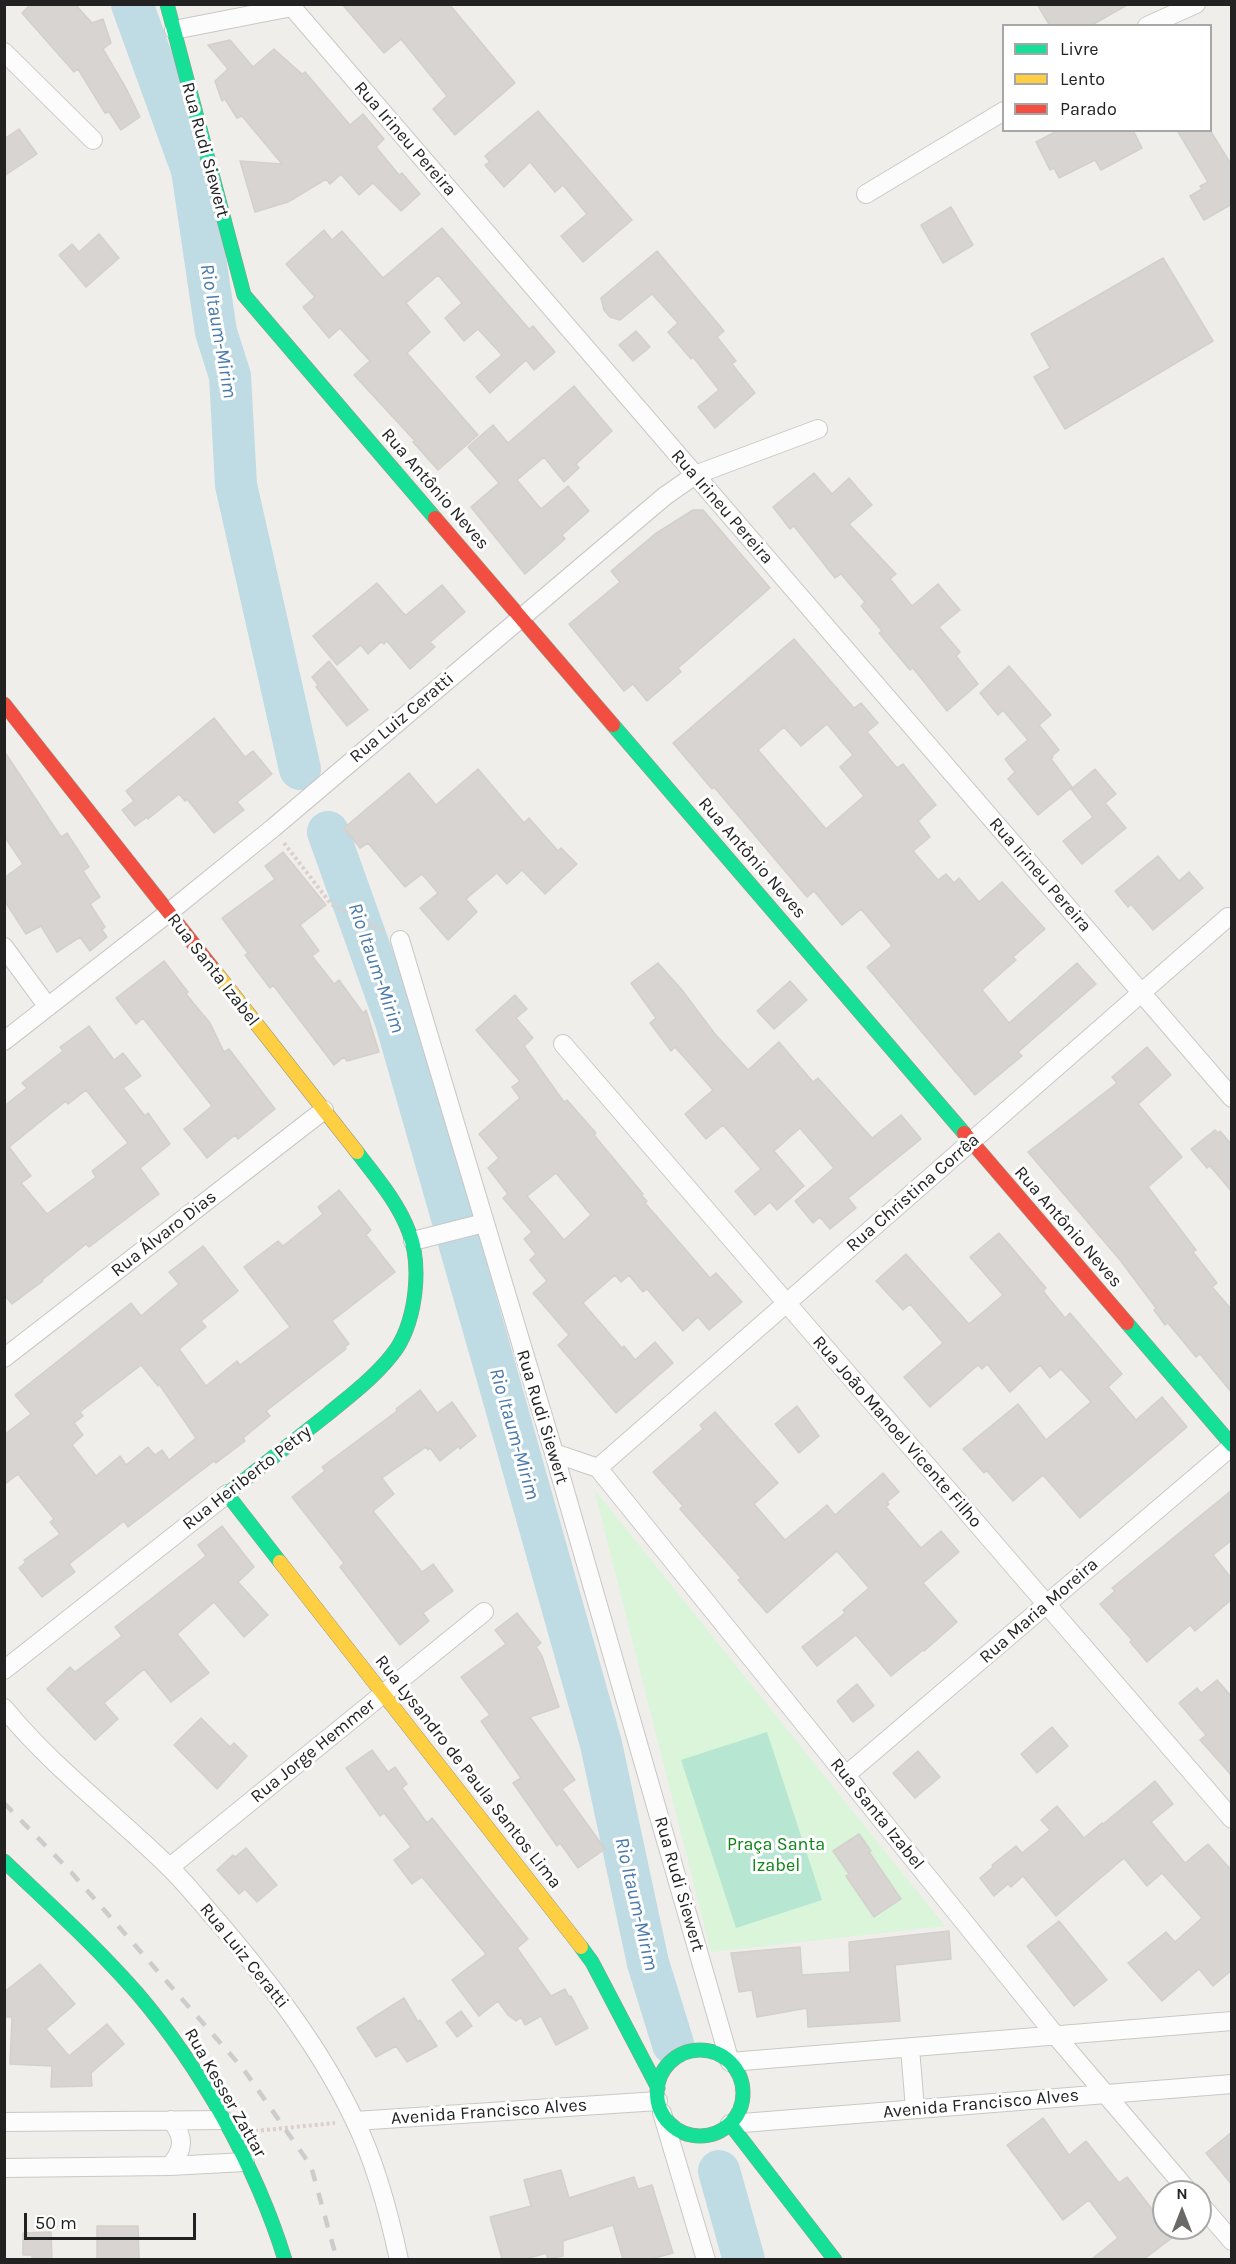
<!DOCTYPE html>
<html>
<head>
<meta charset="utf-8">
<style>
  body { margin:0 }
  #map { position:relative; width:1236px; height:2264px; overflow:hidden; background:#f0eeeb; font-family:Karla,sans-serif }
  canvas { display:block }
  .frame { position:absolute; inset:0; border:6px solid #222; pointer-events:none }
  .legend { position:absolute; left:1002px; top:24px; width:210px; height:108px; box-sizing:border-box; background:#fff; border:2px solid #a7a7a7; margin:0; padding:8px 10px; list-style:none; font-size:18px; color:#222 }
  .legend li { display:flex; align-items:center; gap:12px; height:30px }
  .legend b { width:30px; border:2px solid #a7a7a7 }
  .north { position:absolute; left:1152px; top:2180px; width:60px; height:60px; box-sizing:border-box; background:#fff; border:2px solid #a7a7a7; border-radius:50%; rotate:0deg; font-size:16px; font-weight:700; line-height:24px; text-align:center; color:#222 }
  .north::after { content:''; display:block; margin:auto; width:21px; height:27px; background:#6a6968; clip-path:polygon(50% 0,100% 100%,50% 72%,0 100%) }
  .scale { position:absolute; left:24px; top:2213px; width:172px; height:27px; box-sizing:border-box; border:3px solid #222; border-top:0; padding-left:8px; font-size:18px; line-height:21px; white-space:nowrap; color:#222; -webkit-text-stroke:4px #fff; paint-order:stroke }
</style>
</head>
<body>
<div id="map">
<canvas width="1236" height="2264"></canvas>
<div class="frame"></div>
<ul class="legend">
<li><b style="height:8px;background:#16e098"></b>Livre</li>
<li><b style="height:8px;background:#ffcf43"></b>Lento</li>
<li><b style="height:8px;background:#f24e42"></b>Parado</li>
</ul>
<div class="north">N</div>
<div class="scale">50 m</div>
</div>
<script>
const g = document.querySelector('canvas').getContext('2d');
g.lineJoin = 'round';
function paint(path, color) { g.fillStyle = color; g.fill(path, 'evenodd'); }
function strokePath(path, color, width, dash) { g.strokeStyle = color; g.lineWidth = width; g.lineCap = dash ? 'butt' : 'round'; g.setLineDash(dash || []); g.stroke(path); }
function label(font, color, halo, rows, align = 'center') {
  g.font = font + ' Karla,sans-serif'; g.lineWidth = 6; g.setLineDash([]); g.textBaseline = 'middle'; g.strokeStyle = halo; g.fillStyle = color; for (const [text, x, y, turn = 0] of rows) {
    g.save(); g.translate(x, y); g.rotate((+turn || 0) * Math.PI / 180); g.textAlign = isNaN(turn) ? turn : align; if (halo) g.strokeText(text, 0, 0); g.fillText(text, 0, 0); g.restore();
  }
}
paint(new Path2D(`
  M594,1489L945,1926L711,1952Z`), '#daf5da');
paint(new Path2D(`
  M767,1732L822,1900L736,1928L681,1760Z`), '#b7e6d2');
strokePath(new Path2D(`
  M132,4L192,170L216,332L230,376L236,485L300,769
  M328,832L396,1022L497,1375L601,1744L648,1963L673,2044
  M719,2171L744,2260`), '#bfdbe3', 42);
const building = new Path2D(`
  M31,4H75L92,23L103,19L111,43L103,49L127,90L140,117L121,130L109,112L105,113L78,69L74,72L22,13Z
  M342,4H449L515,83L455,135L433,109L447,96L401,39L384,53Z
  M1037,4H1129L1090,26H1050Z
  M230,40L253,67L274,49L302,74L305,72L350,125L363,114L384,139L376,147L399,175L402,173L420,194L401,211L373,183L359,195L341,174L330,184L326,179L288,202L255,212L240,161L282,164L242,116L237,118L225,99L222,101L215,81L228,69L208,45Z
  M538,111L632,220L583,262L561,236L587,214L563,185L555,192L530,162L504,187L485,165L490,162L485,156Z
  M19,129L37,154L4,176V139Z
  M1059,130H1133L1142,148L1101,170L1095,160L1059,178L1054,168L1050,170L1036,142Z
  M1177,130H1210L1232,166V204L1204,220L1190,196L1202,189L1200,186L1208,182Z
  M951,207L973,245L943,263L921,225Z
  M442,228L529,329L533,326L555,352L534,370L526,360L490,393L476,377L502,355L478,329L464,341L445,318L462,303L438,275L406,303L430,332L407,353L478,435L438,470L413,442L415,441L354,375L370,361L340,328L329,338L303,307L315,297L286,264L324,230L332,240L342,231L383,278Z
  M99,234L119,258L86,287L59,255L72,244L79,252Z
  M657,251L724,331L717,337L736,361L732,364L755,393L715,428L698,407L719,390L693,357L691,359L668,332L678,323L652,294L620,320L610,317L604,310L601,298Z
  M1163,258L1213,341L1065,429L1034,377L1050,368L1031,334Z
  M636,331L650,347L633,361L619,345Z
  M574,386L612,431L576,464L579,468L564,482L544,457L517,480L541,509L568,486L589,511L562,535L565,539L525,574L471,507L499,483L468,447L493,425L508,443Z
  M814,473L832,494L849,478L872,505L849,524L896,574L890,579L912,606L938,584L960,610L939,627L960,652L956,656L978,684L947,711L913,668L910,670L879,633L882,631L861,606L865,602L841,574L835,578L794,526L790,529L773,507Z
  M693,510H703L770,588L678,668L681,672L647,701L633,684L624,691L569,624L620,582L611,571L655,534Z
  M377,583L404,614L406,615L442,585L465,612L430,642L435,647L410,669L387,641L384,644L381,642L368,654L361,645L337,665L313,636Z
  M794,639L854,708L861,703L878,723L867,732L897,768L903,764L936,805L918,821L930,837L913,851L938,880L946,874L954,883L959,878L979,902L1002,882L1045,929L1013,957L1016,960L982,990L1009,1023L1077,963L1096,984L1018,1052L1022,1056L975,1095L867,967L892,946L861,909L842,925L814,891L807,897L714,787L712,789L673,743ZM827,724L853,755L840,767L864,796L826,829L758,750L784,727L801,746Z
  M329,661L368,710L347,726L316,687L318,685L312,677Z
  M1009,666L1051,715L1039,725L1059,750L1052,756L1053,757L1051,759L1072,787L1038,815L1008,779L1015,772L1005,759L1028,740L1003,710L998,715L980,693Z
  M214,718L245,757L253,751L272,774L237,802L244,810L214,833L187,799L185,801L179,794L148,819L147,817L135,826L122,810L134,801L126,791Z
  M4,751L61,837L67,833L89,867L83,871L100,897L90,904L105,927L102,930L107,937L90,951L80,937L57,952L41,926L26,934L4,900V878L23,864L4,836Z
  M478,769L524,823L529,818L558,851L561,848L577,864L545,894L522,870L507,884L497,873L466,899L477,912L448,940L420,908L438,893L422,874L405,887L368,843L360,848L344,828L409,773L436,805Z
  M1095,769L1116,794L1105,803L1126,828L1082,864L1063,841L1093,817L1071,789Z
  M283,852L326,905L300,925L319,951L312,956L334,984L339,980L363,1013L366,1010L379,1052L347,1061L344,1057L334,1065L273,985L270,988L245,955L248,953L222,918L275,879L265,866Z
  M1158,856L1179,881L1189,872L1203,888L1153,930L1131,904L1128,907L1115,891Z
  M164,961L188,992L186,994L210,1023L224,1052L229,1049L275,1109L238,1139L235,1135L207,1158L184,1129L212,1106L143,1018L136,1024L116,998Z
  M658,963L682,990L715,1034L748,1070L779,1042L813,1082L818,1078L872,1138L901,1115L921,1139L848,1198L856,1208L830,1229L820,1217L813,1223L795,1201L834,1168L800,1128L774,1151L804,1186L777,1210L770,1202L755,1215L735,1191L761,1169L723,1125L706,1139L685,1114L713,1090L675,1047L671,1051L650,1023L656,1018L631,983Z
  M790,981L807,1000L774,1029L757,1011Z
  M515,995L527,1009L516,1018L533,1038L524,1046L564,1102L567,1100L596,1133L594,1135L643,1194L642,1196L647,1201L645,1203L679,1242L710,1278L716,1273L742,1302L709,1330L698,1317L683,1331L647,1289L643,1292L629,1275L621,1282L615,1275L585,1301L583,1303L622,1348L624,1346L635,1360L655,1342L673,1363L616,1413L558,1345L569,1335L533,1293L547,1281L530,1260L536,1254L524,1239L532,1232L503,1198L508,1194L488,1168L499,1158L479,1134L520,1098L512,1087L520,1081L476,1030ZM556,1173L591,1215L564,1240L527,1196Z
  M89,1026L114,1060L123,1053L141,1076L123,1088L145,1116L148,1113L170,1144L140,1168L159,1194L89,1247L86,1244L42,1280L43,1281L12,1304L4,1295V1106L27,1088L22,1083L63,1051L60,1047ZM86,1090L128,1143L92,1171L96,1177L47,1214L21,1183L31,1176L9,1147L66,1101L68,1104Z
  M1147,1047L1171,1075L1138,1104L1182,1157L1148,1187L1196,1250L1193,1252L1217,1283L1212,1287L1232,1310V1393L1200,1354L1196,1357L1168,1323L1165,1325L1154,1310L1156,1308L1120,1260L1028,1152L1117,1083L1112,1077Z
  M1215,1130L1218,1133L1220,1131L1232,1145V1192L1210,1166L1207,1168L1191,1149Z
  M339,1190L371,1230L366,1235L395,1272L332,1321L349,1344L345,1347L346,1349L266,1411L270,1416L243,1438L245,1441L216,1463L214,1461L128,1527L124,1521L69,1564L75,1572L42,1597L19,1568L26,1562L24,1560L60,1534L50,1522L54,1519L18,1474L4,1485V1435L31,1414L15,1395L131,1303L141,1316L179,1284L169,1272L203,1246L238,1291L201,1321L206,1327L179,1349L206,1386L237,1361L240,1365L290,1327L244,1267L278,1241L283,1246L323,1214L318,1207ZM141,1365L158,1386L159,1384L196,1438L169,1460L162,1450L155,1455L148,1447L126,1465L120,1456L96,1476L72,1445L83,1435L74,1423L83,1416L80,1412Z
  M999,1233L1046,1288L1043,1291L1065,1318L1070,1313L1122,1374L1108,1387L1136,1420L1162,1397L1187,1427L1080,1518L1043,1475L1013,1501L987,1471L984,1473L963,1449L1018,1404L1046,1440L1091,1402L1061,1369L1050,1378L1040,1365L1010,1392L987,1364L982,1369L978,1365L930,1407L904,1377L943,1343L910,1304L903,1310L876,1281L906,1254L969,1324L1003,1295L970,1257Z
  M420,1390L437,1413L452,1402L476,1436L460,1449L459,1446L440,1461L430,1448L428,1450L426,1447L382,1478L394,1494L373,1511L422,1572L433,1564L453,1591L423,1613L429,1621L400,1645L340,1567L344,1563L292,1497L325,1471L322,1467L397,1411L396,1409Z
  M797,1406L819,1436L799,1453L775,1424Z
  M715,1412L778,1483L754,1504L785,1540L827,1505L835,1515L883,1473L899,1492L887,1502L889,1504L886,1507L921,1548L941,1531L959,1552L923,1583L957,1622L924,1651L923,1650L891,1676L856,1635L817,1666L802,1647L845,1613L843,1610L869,1588L837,1551L767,1613L738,1580L741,1578L680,1509L683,1506L653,1472L703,1429L700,1425Z
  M1232,1490V1540L1213,1555L1232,1579V1599L1195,1631L1190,1625L1147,1662L1130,1642L1132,1640L1100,1604L1115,1591L1112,1588Z
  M222,1526L254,1567L238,1582L268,1615L244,1637L214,1602L177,1634L209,1673L171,1702L144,1669L104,1703L118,1719L95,1740L47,1689L70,1667L75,1672L122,1636L115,1627L206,1556L198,1545Z
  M517,1613L541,1643L536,1647L542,1656L559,1707L530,1717L575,1780L562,1789L605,1849L578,1868L560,1843L557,1846L513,1783L521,1778L481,1721L490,1715L461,1677L506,1644L495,1630Z
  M1217,1680L1232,1697V1776L1200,1740L1206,1735L1179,1703L1197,1688L1201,1693Z
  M857,1684L874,1706L853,1722L837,1701Z
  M201,1718L230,1747L234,1743L247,1756L217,1789L174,1745Z
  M1052,1727L1068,1746L1037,1773L1021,1754Z
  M372,1750L388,1772L395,1767L407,1784L402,1788L427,1823L432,1818L528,1939L517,1948L551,1996L565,1989L569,1997L571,1996L588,2028L556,2045L541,2016L525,2025L521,2017L516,2021L508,2015L498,2001L479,2016L452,1980L486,1954L422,1877L412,1884L394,1860L411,1847L384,1813L380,1816L346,1768Z
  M918,1751L940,1777L915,1798L893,1773Z
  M1155,1781L1173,1804L1151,1822L1185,1863L1208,1844L1232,1871V1970L1213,1986L1199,1969L1162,2001L1128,1963L1166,1932L1175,1942L1202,1918L1162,1873L1147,1886L1124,1858L1056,1916L1023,1876L1011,1887L1008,1884L994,1896L980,1878L993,1867L992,1865L1016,1846L1022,1853L1050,1830L1041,1820L1057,1806L1084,1838L1102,1823L1103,1824Z
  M859,1834L871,1851L869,1852L901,1899L874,1917L846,1876L849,1874L833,1851Z
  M246,1848L277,1885L257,1902L245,1889L239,1894L217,1870L233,1855L235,1857Z
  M1059,1921L1107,1980L1074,2006L1027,1946Z
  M949,1931L951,1959L895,1965L900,2021L808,2027L807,2008L757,2017L752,1990L739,1992L731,1953L800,1947L802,1975L850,1972L849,1942Z
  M40,1964L75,2004L46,2029L69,2056L107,2024L124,2044L91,2073L92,2086L51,2087L52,2066L10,2064L12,2017H4V1992Z
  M404,1998L418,2022L420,2020L437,2046L407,2062L396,2046L376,2057L357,2028Z
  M461,2011L472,2026L457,2037L446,2022Z
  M1043,2118L1069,2155L1086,2141L1119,2183L1127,2177L1156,2214L1158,2212L1164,2220V2228H1170L1176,2235L1144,2259H1092L1118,2238L1089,2200L1063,2220L1007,2145Z
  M1232,2132V2185L1206,2153Z
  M561,2170L569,2198L634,2177L638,2189L652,2185L673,2253L651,2259H623L613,2225L563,2241V2256L548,2259L546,2253L526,2259H502L490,2217L531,2206L524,2180Z
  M97,2226H138L139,2259H97Z
  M51,2232L52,2259H32V2255H23V2233Z`);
paint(building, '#d7d4d2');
strokePath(building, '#d3d0cc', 1.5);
const street = new Path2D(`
  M1147,26L1196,4
  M174,30L292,7L1232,1098
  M4,52L93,140
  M866,194L1004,111
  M400,940L554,1453L730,2062L1232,2021
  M4,947L48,1007
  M4,1041L168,913L273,828L665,496L695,475L818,429
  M563,1044L1232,1819
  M413,1241L484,1223
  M4,1358L324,1110
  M554,1453L598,1468L1056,2036L1189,2192
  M598,1468L1228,917
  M4,1670L227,1494
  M4,1708C52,1767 114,1813 168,1866C186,1883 202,1904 219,1923C271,1984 321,2049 355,2121C376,2164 389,2213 399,2260
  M846,1775L1232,1446
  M170,1867L484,1612
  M910,2048L915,2109
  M662,2113L706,2260
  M355,2121L658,2101
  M4,2122L224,2120
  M730,2124L1232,2084
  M170,2166C184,2150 185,2137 171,2120
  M4,2168L170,2166L245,2162
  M1200,2204L1232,2241`);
const fast = new Path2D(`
  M167,4L244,295L435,518
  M613,725L964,1133
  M1127,1323L1232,1445
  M280,1562L227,1494C260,1467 294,1441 328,1414C352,1394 379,1374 397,1348C416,1318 422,1266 409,1232C398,1202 376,1177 357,1152
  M4,1861C49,1904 96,1946 137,1993C201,2068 256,2166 285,2260
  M581,1947L592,1962L658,2088
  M657 2093a43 43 0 1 1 86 0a43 43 0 1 1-86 0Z
  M730,2124L835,2260`);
const slow = new Path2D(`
  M211,966L357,1152
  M280,1562L581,1947`);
const jam = new Path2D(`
  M435,518L613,725
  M4,704L211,966
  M964,1133L1127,1323`);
strokePath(street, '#c9c8c7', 20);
strokePath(fast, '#999a82', 15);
strokePath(slow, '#999a82', 15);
strokePath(jam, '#999a82', 15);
strokePath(new Path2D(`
  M284,843L331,904L384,931
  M255,2131L335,2123`), '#dccecd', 4, [3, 3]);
strokePath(street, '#fdfcfc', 18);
strokePath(fast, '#16e098', 14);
strokePath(slow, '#ffcf43', 14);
strokePath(jam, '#f24e42', 14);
strokePath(new Path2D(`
  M4,1803L71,1872L244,2070L311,2166L337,2260`), '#ccc', 4.5, [12, 12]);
label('18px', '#222', '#fff', [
  ["Rua Irineu Pereira",405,139,49],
  ["Rua Rudi Siewert",205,150,75],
  ["Rua Antônio Neves",435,489,49],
  ["Rua Irineu Pereira",722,507,49],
  ["Rua Luiz Ceratti",402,718,-40],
  ["Rua Antônio Neves",752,858,49],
  ["Rua Irineu Pereira",1040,875,49],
  ["Rua Santa Izabel",213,970,52],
  ["Rua Christina Corrêa",913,1193,-41],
  ["Rua Antônio Neves",1068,1227,49],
  ["Rua Álvaro Dias",164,1234,-38],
  ["Rua Rudi Siewert",542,1417,73],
  ["Rua João Manoel Vicente Filho",897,1432,49],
  ["Rua Heriberto Petry",247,1478,-38],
  ["Rua Maria Moreira",1039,1611,-41],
  ["Rua Jorge Hemmer",313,1751,-39],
  ["Rua Lysandro de Paula Santos Lima",468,1772,52],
  ["Rua Santa Izabel",877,1814,51],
  ["Rua Rudi Siewert",679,1884,74],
  ["Rua Luiz Ceratti",244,1956,51],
  ["Rua Kesser Zattar",225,2093,60],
  ["Avenida Francisco Alves",981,2104,-5],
  ["Avenida Francisco Alves",489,2112,-4]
]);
label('18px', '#0c8416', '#fff', [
  ["Praça Santa",776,1845],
  ["Izabel",776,1866]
]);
label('italic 20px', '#4a7aab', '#fff', [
  ["Rio Itaum-Mirim",218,331,80],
  ["Rio Itaum-Mirim",376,968,71],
  ["Rio Itaum-Mirim",514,1434,74],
  ["Rio Itaum-Mirim",636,1904,77]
]);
</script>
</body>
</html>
